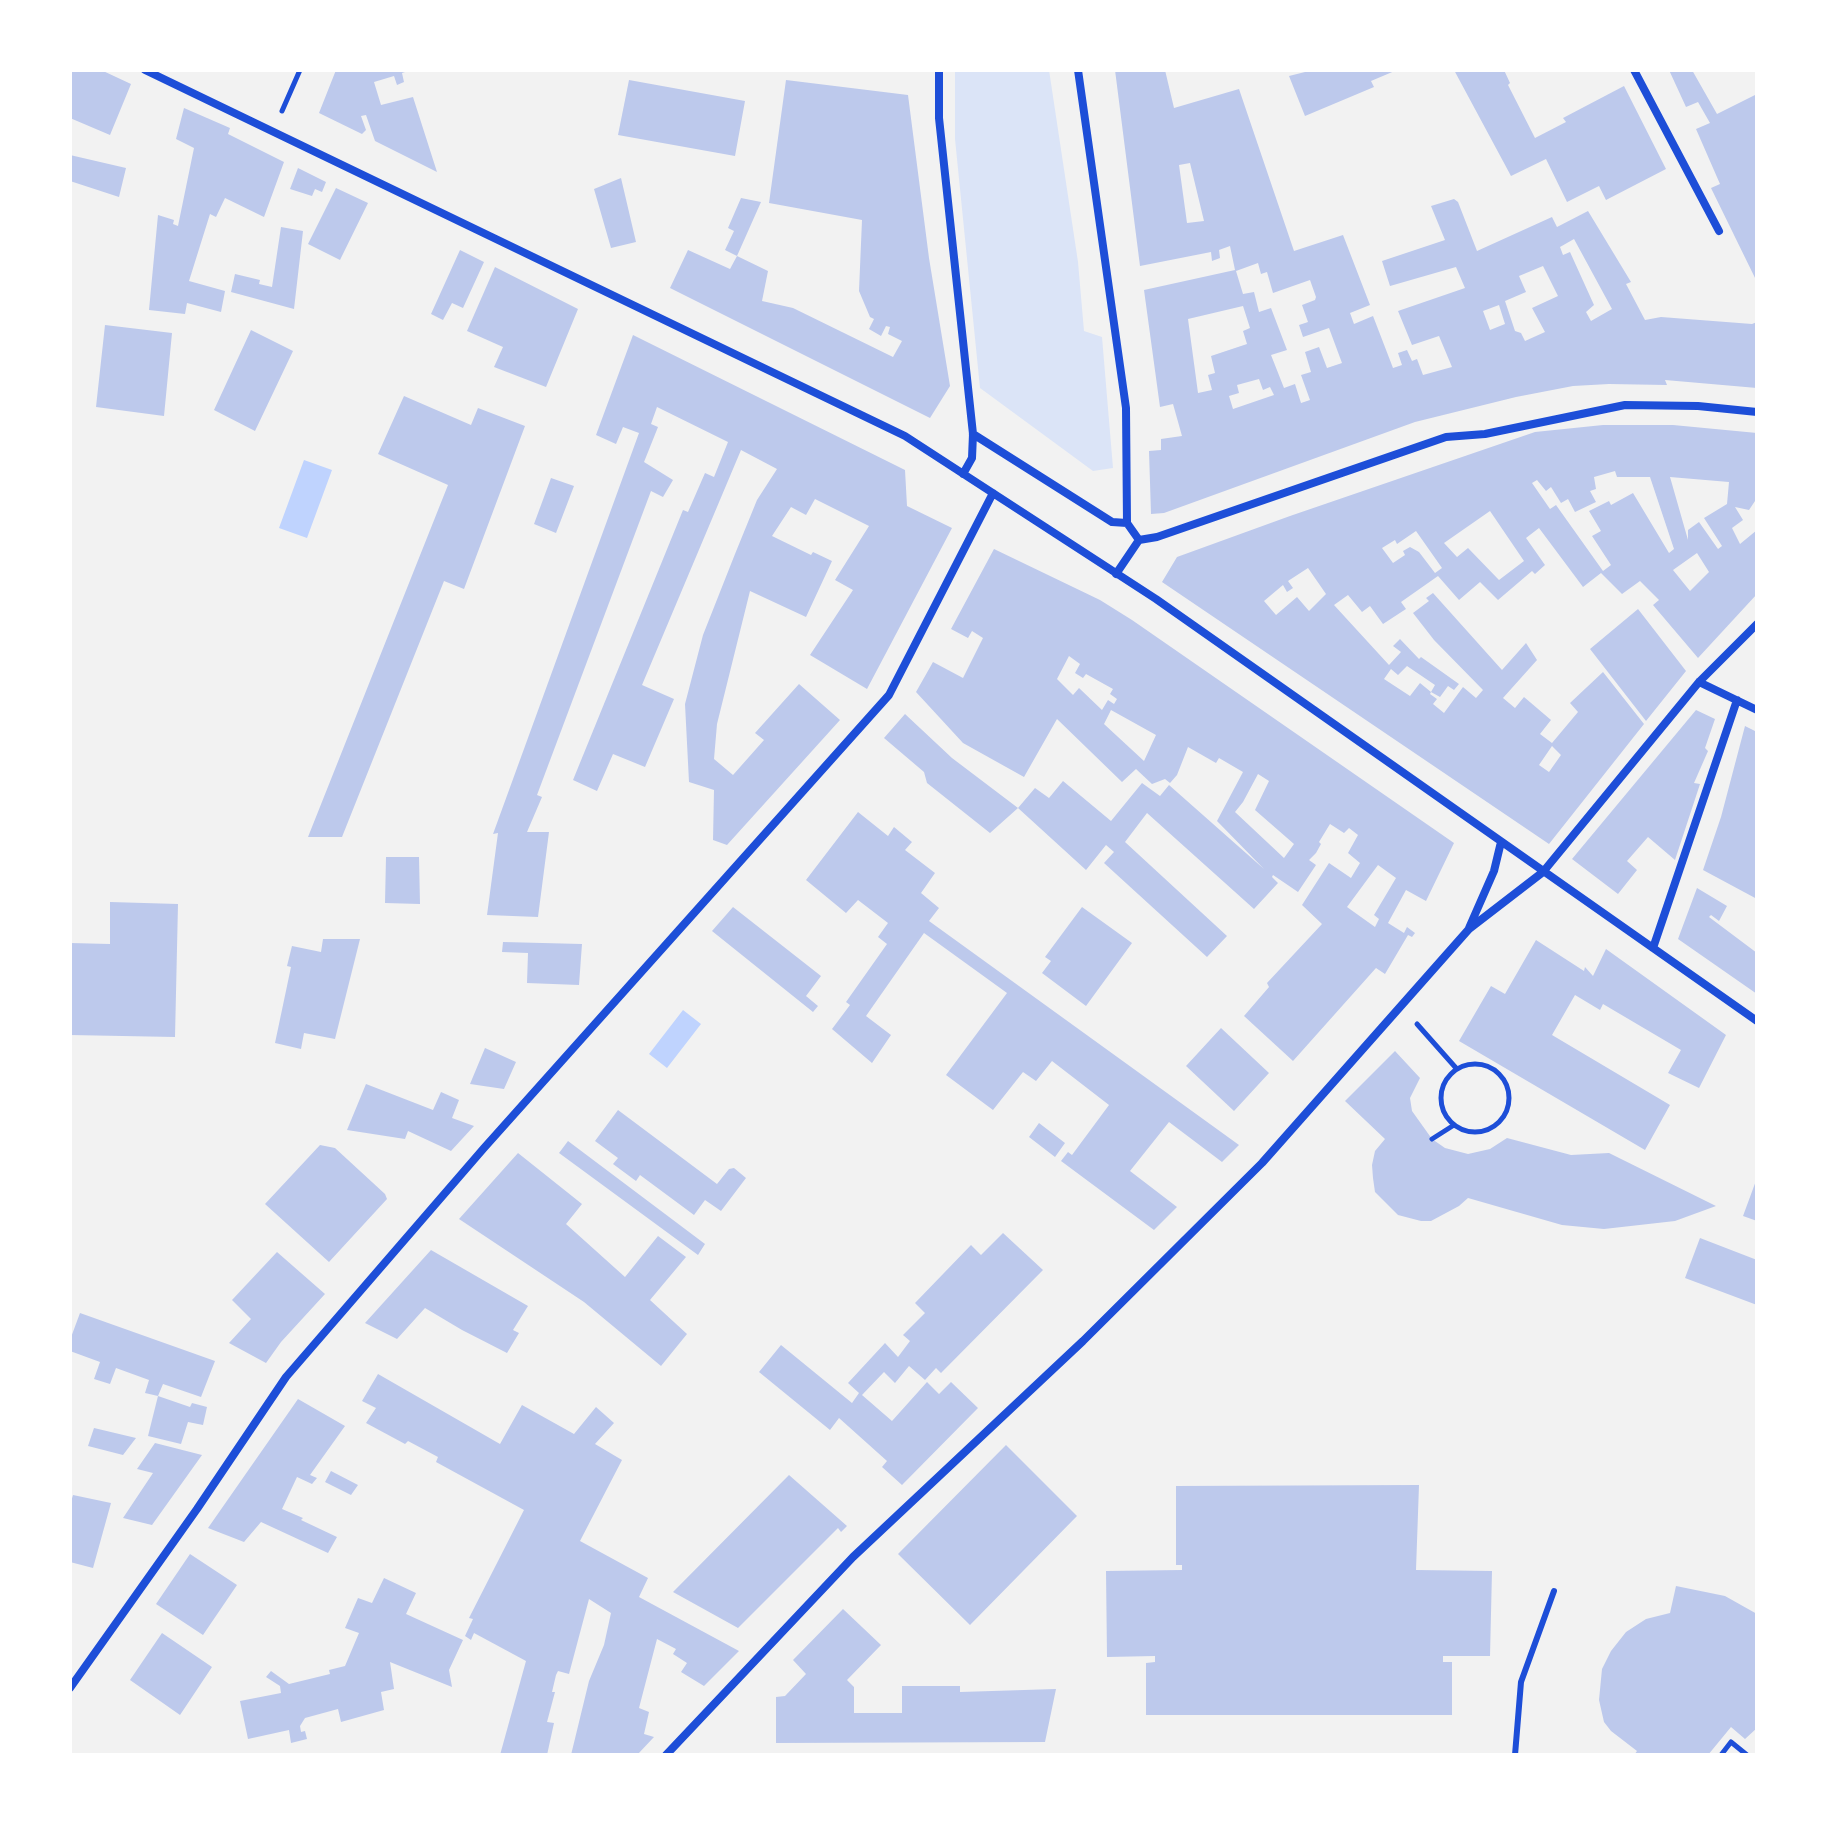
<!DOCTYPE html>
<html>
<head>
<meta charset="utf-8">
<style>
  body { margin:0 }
  #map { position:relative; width:1827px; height:1825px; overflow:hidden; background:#f2f2f2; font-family:"Fira Sans",sans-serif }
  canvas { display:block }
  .frame { position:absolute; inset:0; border:72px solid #fff; pointer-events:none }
</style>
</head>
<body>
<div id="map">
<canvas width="1827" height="1825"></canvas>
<div class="frame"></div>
</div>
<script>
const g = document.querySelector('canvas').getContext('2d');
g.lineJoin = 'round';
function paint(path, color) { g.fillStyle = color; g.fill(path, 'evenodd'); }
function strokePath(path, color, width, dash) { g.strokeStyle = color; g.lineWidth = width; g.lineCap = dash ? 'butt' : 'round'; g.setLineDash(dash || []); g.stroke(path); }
paint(new Path2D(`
  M955,70H1049L1078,262L1084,331L1102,337L1113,468L1093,471L980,388L955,139Z`), '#dbe4f7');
paint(new Path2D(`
  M304,460L332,470L307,538L279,528Z
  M683,1010L701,1024L667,1068L649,1054Z`), '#bfd3fe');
paint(new Path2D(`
  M70,70H101L131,84L110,135L70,118Z
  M336,70H411L402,73L404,82L397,85L394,76L374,82L381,105L413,97L437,172L375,141L366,115L361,116L366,130L362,134L319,113Z
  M1115,70H1165L1174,108L1239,89L1294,251L1343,235L1370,305L1350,313L1354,324L1373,316L1393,368L1402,365L1398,353L1407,350L1412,361L1417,359L1423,375L1452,367L1439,336L1412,345L1398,311L1465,288L1456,267L1390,286L1382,261L1445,240L1431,206L1454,199L1458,202L1477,251L1552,217L1557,227L1588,211L1631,282L1626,284L1645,320L1661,317L1752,324L1757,322V388L1665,380L1667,385L1609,384L1573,386L1516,397L1415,422L1164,513L1151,514L1149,451L1161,450V439L1182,436L1173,404L1160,407L1144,290L1235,270L1230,246L1219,250L1220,258L1212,261L1211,252L1140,266ZM1190,163L1204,221L1187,223L1179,165ZM1574,239L1612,309L1591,321L1586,312L1594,305L1570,252L1563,255L1560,247ZM1258,263L1261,274L1267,272L1273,293L1310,280L1316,297L1315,300L1302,305L1308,322L1299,325L1303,337L1329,328L1342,363L1327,368L1319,347L1305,352L1311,372L1301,375L1310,400L1301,403L1295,384L1284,388L1271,355L1287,350L1271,308L1259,312L1254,292L1243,294L1236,271ZM1543,266L1558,296L1532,308L1545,332L1525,341L1521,333L1515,331L1505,301L1526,292L1519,276ZM1499,305L1505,324L1490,330L1483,311ZM1243,306L1250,328L1243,331L1247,344L1211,356L1215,373L1208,375L1212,390L1198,393L1188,319ZM1259,379L1263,390L1270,387L1274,395L1233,409L1229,396L1239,393L1237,385Z
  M1313,70H1397L1371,81L1374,87L1305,116L1289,76Z
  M1454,70H1504L1510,83L1508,85L1535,138L1566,122L1563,118L1624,86L1666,169L1606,200L1599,186L1567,202L1546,159L1511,176Z
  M1669,70H1692L1717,114L1757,94V282L1711,188L1720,184L1696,129L1710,123L1698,102L1686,107Z
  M629,80L745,101L735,156L618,135Z
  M786,80L908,95L929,258L950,386L930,418L670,288L688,250L730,269L737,256L725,250L734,231L728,228L741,198L761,202L737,256L768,271L762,301L793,308L893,357L902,341L888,334L890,327L886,326L881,336L869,329L874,319L870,317L859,291L862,220L769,203Z
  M184,108L230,128L228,134L284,162L264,217L225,198L216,217L210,214L189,281L225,291L221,312L187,303L185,314L149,310L158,215L174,220L173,224L178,226L194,148L176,139Z
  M70,155L126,168L119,197L70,181Z
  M298,168L326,182L322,192L315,189L312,196L290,189Z
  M621,178L636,242L611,248L594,189Z
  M336,188L368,203L340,260L308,244Z
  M281,227L303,231L294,309L231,292L235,274L260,280L259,284L272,287Z
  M460,250L484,262L463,308L452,303L443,320L431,314Z
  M495,267L578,309L546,387L494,367L503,347L467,331Z
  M105,325L172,333L164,416L96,407Z
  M251,330L293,351L255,431L214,410Z
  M633,335L905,470L907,506L952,528L867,689L810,655L853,590L835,580L869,526L815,499L806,515L791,507L772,536L811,555L813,552L832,561L806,617L750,591L717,724L714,759L733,775L764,740L755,733L799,684L840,720L727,845L713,840L714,790L689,782L685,704L703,635L735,554L757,500L777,469L741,450L642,685L674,699L645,767L613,754L597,791L573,780L683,510L688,512L705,473L714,477L728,442L657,407L651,424L658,427L644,462L673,480L663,497L651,491L537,795L542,797L527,832H549L538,917L487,915L498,833L493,834L639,433L623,427L616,444L596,435Z
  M404,396L471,425L478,408L525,426L464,589L444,581L342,837H308L448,485L378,454Z
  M1603,425H1673L1757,433V498L1749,510L1735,507L1743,520L1732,528L1740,544L1757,530V594L1698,658L1653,605L1659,600L1640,581L1622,594L1601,573L1583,587L1539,528L1526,538L1545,565L1535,574L1532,571L1498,600L1480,582L1459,600L1438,576L1401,602L1406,609L1383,624L1370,606L1362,612L1348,595L1334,605L1389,665L1401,652L1393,646L1400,639L1419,659L1421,657L1459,684L1454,690L1448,686L1440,697L1431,692L1430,694L1437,699L1433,704L1444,713L1463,687L1476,698L1483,690L1434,640L1413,613L1429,601L1426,598L1433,593L1502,670L1526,643L1537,660L1503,698L1515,708L1524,697L1551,720L1540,734L1552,743L1578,712L1570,703L1603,672L1644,724L1549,844L1162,582L1177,557L1290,516L1535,432ZM1615,471L1617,477H1650L1674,549L1669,553L1633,493L1611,505L1609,501L1589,511L1601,531L1592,536L1611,565L1603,571L1556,505L1550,509L1532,483L1537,480L1546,491L1551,487L1561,503L1568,499L1575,512L1596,502L1590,491L1596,489L1594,477ZM1670,477L1729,482L1727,504L1704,518L1722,546L1718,549L1699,522L1688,530V540ZM1490,511L1524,561L1499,580L1468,548L1457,557L1444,543ZM1416,531L1442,568L1435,573L1419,552L1410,547L1403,551L1405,555L1393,563L1382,548L1395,540L1397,544ZM1697,553L1709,572L1690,591L1673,570ZM1308,568L1326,594L1309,611L1297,597L1276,615L1264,601L1283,585L1287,592L1293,588L1288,581ZM1407,666L1435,685L1431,692L1420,683L1410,696L1384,679L1391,669L1398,675ZM1552,746L1561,755L1549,772L1539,765Z
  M551,478L574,486L556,533L534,524Z
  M994,549L1100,600L1132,620L1454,843L1426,901L1406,890L1388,923L1404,933L1407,927L1415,933L1412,937L1408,935L1385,974L1376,968L1293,1061L1244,1016L1269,987L1267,983L1322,924L1302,905L1329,863L1351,878L1360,863L1348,853L1358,835L1349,828L1344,833L1330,824L1319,842L1321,844L1316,853L1309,860L1316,865L1298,892L1273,875L1272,877L1278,883L1254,909L1147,813L1125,842L1227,936L1207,957L1104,863L1114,852L1106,845L1086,870L1018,808L990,833L927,783L924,772L884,738L905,714L952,758L1018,808L1035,788L1049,798L1063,781L1111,821L1142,783L1160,796L1169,785L1264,869L1217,821L1243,772L1219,758L1216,763L1188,747L1177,775L1170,783L1165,779L1152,784L1136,769L1122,782L1057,719L1024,777L963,743L916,692L933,662L963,678L983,638L972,631L968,638L951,629ZM1069,656L1080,664L1075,673L1083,678L1086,674L1113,689L1110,694L1117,699L1114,704L1108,700L1102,710L1079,688L1073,695L1057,679ZM1111,710L1156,735L1144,761L1104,724ZM1258,774L1269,781L1255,810L1294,844L1284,858L1235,812L1243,802ZM1378,865L1396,878L1374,915L1379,919L1375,927L1347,907Z
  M1638,609L1686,671L1646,721L1590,649Z
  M1696,710L1715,719L1705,748L1708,751L1694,783L1700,784L1675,860L1648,837L1627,861L1637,870L1618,894L1572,859Z
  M1745,726L1757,732V899L1703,870L1721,817Z
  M858,812L888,836L894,827L912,842L905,850L935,873L921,893L939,908L929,921L1239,1145L1222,1162L1169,1122L1130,1171L1177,1207L1154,1230L1061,1161L1068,1152L1072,1155L1109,1105L1052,1061L1036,1081L1023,1072L993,1110L946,1075L1007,993L924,933L866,1016L891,1035L872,1063L832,1029L850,1005L846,1002L887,944L878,937L888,923L858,900L846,913L806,880Z
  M386,857H419L420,904L385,903Z
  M1697,888L1727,906L1719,921L1711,915L1709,917L1757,953V994L1678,939Z
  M110,902L178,904L175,1037L70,1035V943L110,944Z
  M733,907L821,976L806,996L818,1006L813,1012L712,931Z
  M1082,907L1132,943L1086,1006L1042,973L1051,961L1045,957Z
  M323,939H360L335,1039L304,1033L301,1049L275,1043L291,967L287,966L292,946L321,952Z
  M1536,940L1584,971L1585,967L1593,976L1606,949L1726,1035L1699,1088L1668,1073L1681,1050L1603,1004L1600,1010L1575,995L1552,1035L1670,1105L1645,1150L1459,1041L1491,986L1505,994Z
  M503,942L582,944L579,985L527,983L528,953L502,952Z
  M1221,1028L1269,1073L1234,1111L1186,1066Z
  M485,1048L516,1062L504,1089L470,1084Z
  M1395,1051L1420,1078L1410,1098L1412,1111L1432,1139L1445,1148L1468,1154L1490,1149L1507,1138L1571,1155L1609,1153L1716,1206L1675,1221L1604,1229L1562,1225L1468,1198L1459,1206L1431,1221H1421L1398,1215L1375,1192L1373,1178L1372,1165L1375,1151L1385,1139L1345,1101Z
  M366,1084L433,1110L441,1092L459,1100L452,1118L474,1126L451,1151L408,1131L405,1139L347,1130Z
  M618,1110L717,1184L729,1169L734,1168L746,1178L721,1211L705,1200L694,1215L640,1175L636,1181L613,1164L618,1158L595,1141Z
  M1039,1123L1065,1143L1055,1157L1029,1137Z
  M568,1141L705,1244L698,1255L559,1153Z
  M320,1145L335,1148L385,1194L387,1199L329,1262L265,1204Z
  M518,1153L582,1204L566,1224L625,1277L658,1236L686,1257L650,1300L687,1334L661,1366L584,1302L459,1219Z
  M1757,1178V1221L1743,1216Z
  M1003,1233L1043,1270L941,1373L936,1368L925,1380L909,1366L895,1383L884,1372L862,1395L892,1421L927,1382L939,1394L951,1382L978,1408L902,1485L882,1467L887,1461L839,1418L830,1430L759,1372L781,1345L852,1403L859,1393L848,1383L885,1343L898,1357L910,1341L903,1335L925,1313L915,1303L971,1245L981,1255Z
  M1700,1238L1757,1260V1305L1685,1278Z
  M431,1250L528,1306L513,1330L519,1333L507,1353L462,1330L425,1308L397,1339L365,1323Z
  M277,1252L325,1294L281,1342L266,1363L229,1343L251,1319L232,1300Z
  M80,1313L215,1361L201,1397L163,1384L158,1396L190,1407L192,1403L207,1407L203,1425L188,1422L181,1444L148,1436L158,1396L145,1393L149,1380L116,1368L110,1384L94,1379L100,1362L70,1351V1340Z
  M378,1374L500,1444L522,1405L574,1434L596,1407L614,1423L595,1444L622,1460L580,1541L648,1578L639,1597L739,1651L704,1686L681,1672L687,1663L673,1654L676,1649L657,1639L639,1708L649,1712L644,1734L654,1737L638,1754L571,1755L589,1681L604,1645L611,1613L589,1599L569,1674L558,1671L556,1675L552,1692H555L547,1722L554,1723L547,1755H500L526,1661L474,1633L471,1640L465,1636L473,1619L469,1618L524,1510L436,1462L438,1457L408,1441L405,1444L366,1423L376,1408L362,1401Z
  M298,1399L345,1426L310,1475L317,1478L312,1484L297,1477L282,1509L303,1518L301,1520L337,1537L328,1553L261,1522L244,1542L208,1528Z
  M94,1428L136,1438L123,1455L88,1446Z
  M155,1443L202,1455L152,1525L123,1518L153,1473L137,1469Z
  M1006,1445L1077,1516L970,1625L898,1554Z
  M331,1471L358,1485L351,1495L325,1482Z
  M789,1475L847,1526L841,1532L838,1528L738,1628L673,1592Z
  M1419,1485L1416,1570L1492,1571L1490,1656H1443V1662H1452V1715H1146V1663L1155,1662V1656L1107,1657L1106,1571L1182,1570V1565H1176V1486Z
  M73,1495L111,1503L93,1568L70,1562V1505Z
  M190,1554L237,1585L203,1635L156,1604Z
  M384,1578L416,1593L406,1614L463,1640L449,1670L452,1687L390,1662L394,1689L381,1692L384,1710L341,1722L338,1709L305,1718L300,1726L301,1732L305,1731L307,1739L291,1743L289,1730L248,1739L240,1701L281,1693L280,1686L266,1677L271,1671L289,1684L330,1674L329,1670L345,1666L359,1633L345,1628L358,1598L372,1603Z
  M1676,1586L1725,1596L1757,1614V1728L1745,1739L1731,1727L1708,1755H1634L1637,1751L1611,1731L1604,1722L1599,1700L1602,1669L1611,1651L1626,1632L1646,1619L1670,1613Z
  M843,1609L881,1645L847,1680L854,1687V1713H902V1686H960V1692L1056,1689L1045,1742L776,1743V1697L785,1696L806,1674L793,1660Z
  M162,1633L212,1667L180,1715L130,1680Z`), '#bdc9ec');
strokePath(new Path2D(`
  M282,111L300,70
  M1417,1024L1456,1068
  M1441 1098a34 34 0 1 1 68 0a34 34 0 1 1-68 0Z
  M1432,1139L1454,1125
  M1721,1755L1731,1742L1747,1755`), '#1d4ed8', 5);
strokePath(new Path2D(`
  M1515,1755L1521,1682L1554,1591`), '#1d4ed8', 6);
strokePath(new Path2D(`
  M145,70L905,436L1156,599L1757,1021
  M939,70V118L973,434L972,458L963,474
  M1078,70L1126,408L1127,523L1139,540
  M1634,70L1719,231
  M973,434L1112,522L1127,523
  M1116,574L1139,540L1157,537L1446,437L1485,434L1625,405L1698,406L1757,412
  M1699,682L1757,710
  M1469,928L1494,871L1501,842
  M1653,948L1737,700
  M70,1688L197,1509L286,1377L484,1148L889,695L993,493
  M666,1755L853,1557L1083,1341L1262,1163L1469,929L1543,872L1699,682L1757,624`), '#1d4ed8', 8);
</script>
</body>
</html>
